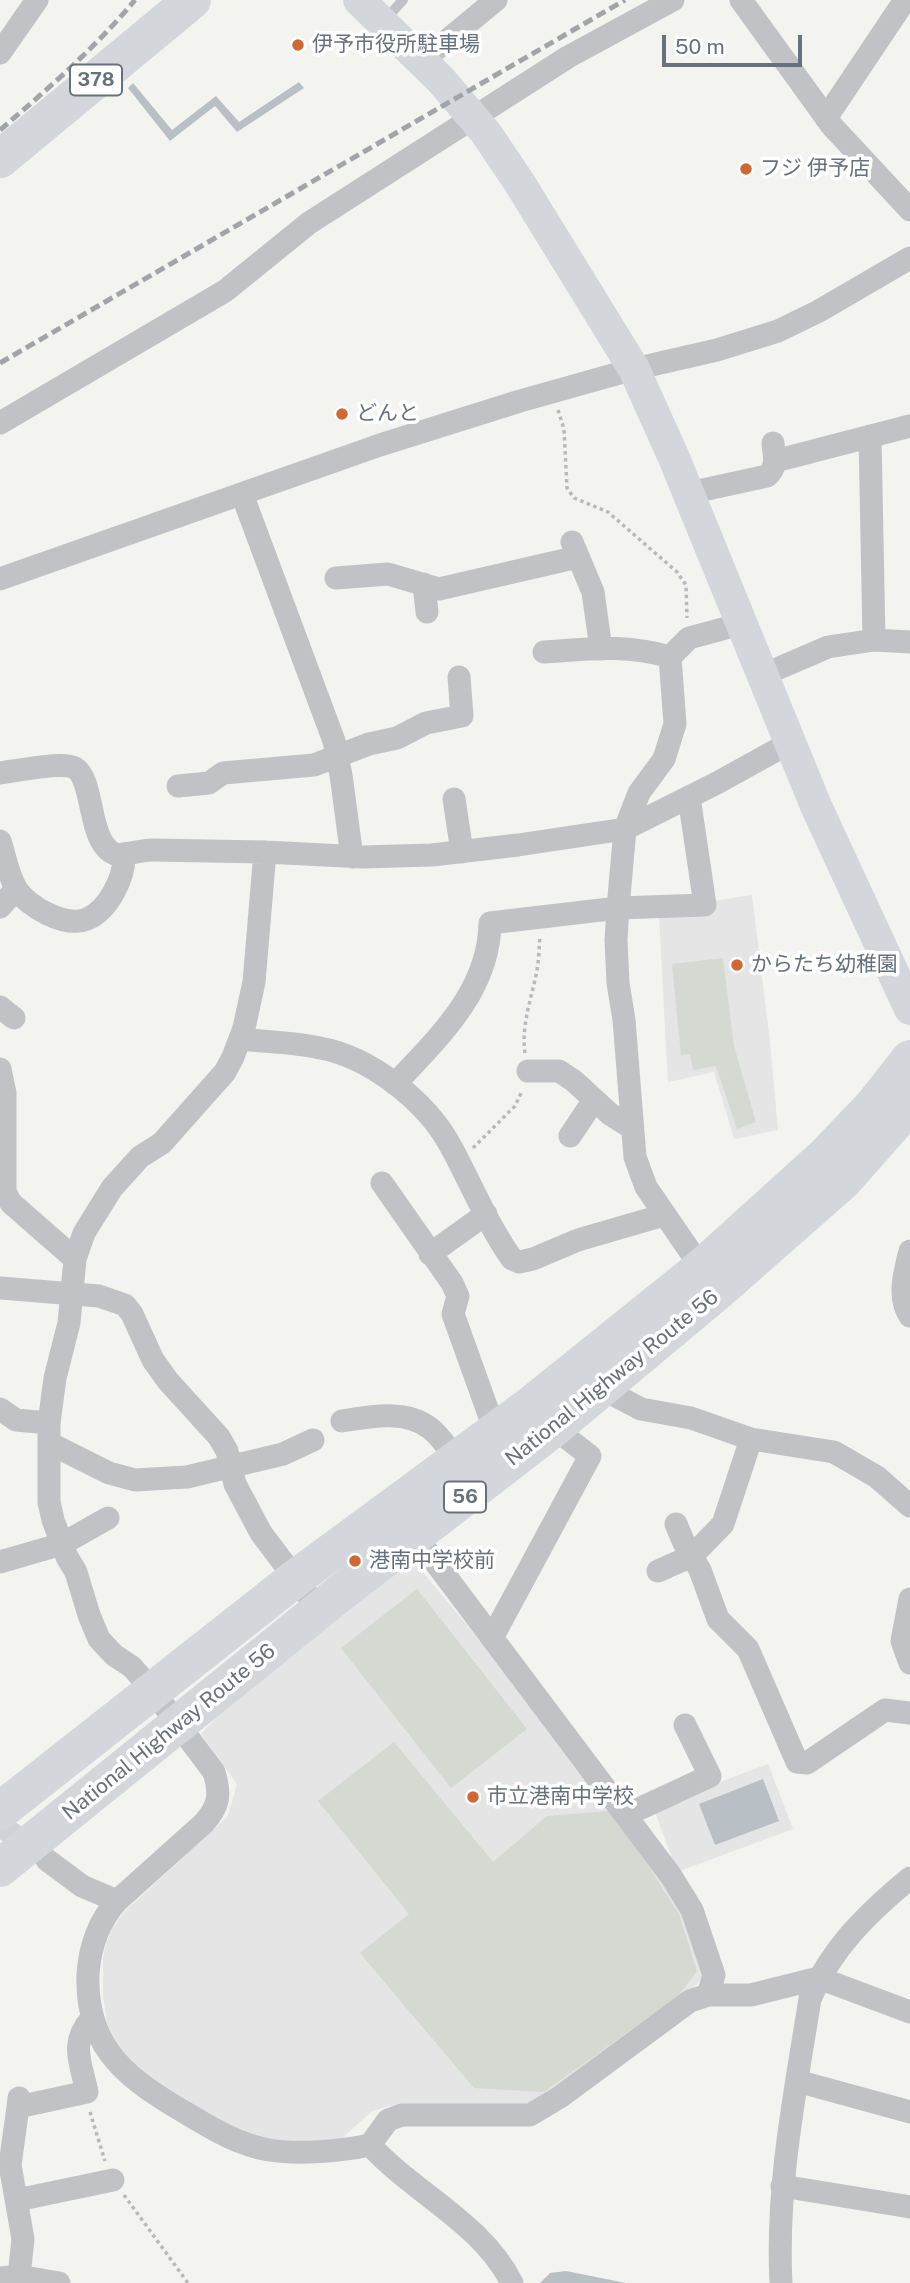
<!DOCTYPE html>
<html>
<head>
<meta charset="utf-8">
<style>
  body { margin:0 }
  #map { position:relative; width:910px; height:2283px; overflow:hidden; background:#f3f4f0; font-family:"Public Sans",sans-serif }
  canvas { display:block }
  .scale { position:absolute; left:662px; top:35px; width:140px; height:32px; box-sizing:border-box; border:4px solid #66717e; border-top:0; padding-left:9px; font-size:21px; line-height:24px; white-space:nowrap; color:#66717e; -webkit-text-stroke:5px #fff; paint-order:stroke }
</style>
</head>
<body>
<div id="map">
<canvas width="910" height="2283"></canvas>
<div class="scale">50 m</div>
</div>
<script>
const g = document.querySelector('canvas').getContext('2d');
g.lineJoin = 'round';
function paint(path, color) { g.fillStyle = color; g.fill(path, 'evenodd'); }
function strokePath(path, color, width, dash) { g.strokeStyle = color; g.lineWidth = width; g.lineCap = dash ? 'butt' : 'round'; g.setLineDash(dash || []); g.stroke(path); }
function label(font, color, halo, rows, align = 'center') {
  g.font = font + ' "Public Sans","Noto Sans JP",sans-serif'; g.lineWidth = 7; g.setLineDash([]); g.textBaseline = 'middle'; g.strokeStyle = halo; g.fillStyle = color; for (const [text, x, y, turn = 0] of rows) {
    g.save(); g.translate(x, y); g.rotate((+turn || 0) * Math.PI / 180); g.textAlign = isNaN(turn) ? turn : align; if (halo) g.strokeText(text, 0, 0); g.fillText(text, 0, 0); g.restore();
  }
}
paint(new Path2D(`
  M752,895L770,1042L778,1130L734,1139L714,1072L668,1082L659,916L714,912L713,901Z
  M411,1558L472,1631L584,1772L684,1911L706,1973L690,1992L529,2108L389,2106L371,2112L338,2142L272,2140L249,2134L226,2124L148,2077L130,2060L118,2046L107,2024L103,1995V1958L106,1944L112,1929L123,1913L228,1816L237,1784L201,1734L249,1683Z
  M768,1764L793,1829L677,1872L653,1807Z`), '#e4e5e4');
paint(new Path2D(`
  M723,958L734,1046L756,1122L737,1129L716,1066L693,1070L690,1054L681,1055L672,964Z
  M417,1589L527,1729L451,1788L341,1648Z
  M394,1742L493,1862L547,1816L608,1811L643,1858L679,1914L697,1971L678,1996L544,2092L474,2088L360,1953L409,1914L318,1801Z`), '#d4dad2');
paint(new Path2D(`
  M299,82L304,88L237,132L215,106L170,141L128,88L133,83L172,130L216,96L239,122Z
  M763,1779L779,1821L715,1845L699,1804Z
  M566,2271L626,2283H540L550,2273Z`), '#b8c0c5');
strokePath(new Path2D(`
  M0,1825L37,1852`), '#d0d3d4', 23, [23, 11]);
strokePath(new Path2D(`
  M558,410L564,429L567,488L574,498L608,512L677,572L686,585L687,618
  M525,1053C521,1023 532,998 537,970C539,959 539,947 540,936
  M473,1148L515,1106L522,1091
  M90,2112L105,2161
  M124,2195L188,2283`), '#b7b9bc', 3.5, [3.5, 3.5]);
strokePath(new Path2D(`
  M384,21L403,0`), '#c0c2c5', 10);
strokePath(new Path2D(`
  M741,0L832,126L910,210
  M0,53L37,0
  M422,61L496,0
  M826,118L905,0
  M0,423L225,291L309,223L568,57L673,0
  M870,436L874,640
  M775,461L910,426
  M689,493L767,476C778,467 774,456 773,443
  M242,494L334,741L341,775L352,857
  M572,542L593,592L601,649
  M336,578L388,574L439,589L578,557
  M0,579L380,445L520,401L634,369L717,350L778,331L819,311L910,258
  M424,584L427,612
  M544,652C590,649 625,644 670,657
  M763,675L828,647L874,640L910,642
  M0,773C16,771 62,761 75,768C95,780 87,843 115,854C120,856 143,850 152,850L265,852L363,857L432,855L518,845L625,829L717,783L791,742
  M178,786L209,783L223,773L314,765L369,744L397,738L426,723L462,716L459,677
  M454,799L462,852
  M0,841C5,856 8,875 16,888C27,907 66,928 87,919C109,910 125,876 124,855
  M265,852L254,982L244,1028L233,1057L225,1072L162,1143L140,1157L112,1188L84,1233L75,1259L69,1323L55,1378L49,1423V1502L53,1520L67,1557L76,1572L89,1615L99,1639L114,1655L132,1667L153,1691L214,1772C221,1795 219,1806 204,1823L117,1901C98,1922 90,1946 88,1974C85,2051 131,2081 191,2116C216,2131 240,2145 269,2150C299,2155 341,2151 370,2145L388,2120L402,2115H530L560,2097L690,2001L708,1995H751L819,1978L910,2012
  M0,907L16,889
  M0,1007L14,1018
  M240,1039C266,1042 294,1042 320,1048C370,1057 426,1101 450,1145C471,1183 487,1224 512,1259L519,1262L533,1259L578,1240L664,1215
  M0,1069L5,1093V1192L11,1203L75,1259
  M528,1071H559L574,1081L610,1114L632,1128
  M395,1084C439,1037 489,991 490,923L618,908L705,905L689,797
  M570,1136L594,1100
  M382,1183L452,1283L458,1296L453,1314L495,1431
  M910,1251C905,1271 897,1297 910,1316
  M430,1254L486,1214
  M707,1276L646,1187L635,1157L624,1020L618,983L616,940L618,908L625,829L639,793L664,759L675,724L670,657L689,638L741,624
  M0,1288L99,1296L125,1305L132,1314L153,1360L168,1381L219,1437L227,1451L235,1484L261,1533L319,1610
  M601,1388L641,1409L691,1418L751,1439L834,1452L877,1477L910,1506
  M0,1409L16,1420L49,1423
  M342,1421C371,1416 407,1409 431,1429C441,1437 448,1449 456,1458
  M49,1443L109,1473L135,1480L187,1477L283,1454L313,1440
  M676,1524L684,1543L700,1570L718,1619L748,1649L797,1762L807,1763L885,1710L910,1713
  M408,1526L671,1876L692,1910L714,1975L708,1995
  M0,1562L62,1544L108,1518
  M658,1571L692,1556L723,1524L751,1439
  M910,1599L902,1641L910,1663
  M492,1638L590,1456L554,1428
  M626,1815L710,1776L685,1725
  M47,1860L82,1886L117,1901
  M797,2081L910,2112
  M19,2098L18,2107L87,2092C81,2063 69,2043 92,2018
  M18,2107L10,2165L23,2239L19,2276
  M370,2145C415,2194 481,2222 512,2283
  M782,2186L910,2207
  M17,2200L113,2180
  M0,2278L19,2276L59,2283
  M781,2283C776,2187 795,2093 810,1999C831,1948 869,1912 910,1878`), '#c0c2c5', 23);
strokePath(new Path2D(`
  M359,0L441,80L486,133L519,182L634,369L674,458L816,806L910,1009`), '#d3d7db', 32);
strokePath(new Path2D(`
  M0,159L192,0
  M0,1811L296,1578L532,1404L701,1268L826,1155L872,1107L910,1059
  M0,1868L339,1594L554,1428L718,1291L844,1180L910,1105`), '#d3d7db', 38);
strokePath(new Path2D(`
  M0,130C48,89 95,48 135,0
  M0,363L625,0`), '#a1a5aa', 5, [10, 5]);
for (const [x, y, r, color] of [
  [298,45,7,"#d16834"],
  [746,169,7,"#d16834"],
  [342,414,7,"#d16834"],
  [737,965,7,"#d16834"],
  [355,1561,7,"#d16834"],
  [473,1797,7,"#d16834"]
]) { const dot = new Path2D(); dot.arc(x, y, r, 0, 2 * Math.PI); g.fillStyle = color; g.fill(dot); strokePath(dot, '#fff', 2.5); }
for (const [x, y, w] of [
  [96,80,52],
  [465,1497,42]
]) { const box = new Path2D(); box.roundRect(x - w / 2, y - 15.5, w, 31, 5); g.fillStyle = '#fff'; g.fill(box); strokePath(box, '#66717e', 2); }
label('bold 19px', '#66717e', null, [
  ["378",96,80],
  ["56",465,1497]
]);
label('21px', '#66717e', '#fff', [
  ["伊予市役所駐車場",312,45],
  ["フジ 伊予店",760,169],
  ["どんと",356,414],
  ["からたち幼稚園",751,965],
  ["港南中学校前",369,1561],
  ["市立港南中学校",487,1797]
], 'left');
label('21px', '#66717e', '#fff', [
  ["National Highway Route 56",612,1378,-39],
  ["National Highway Route 56",169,1732,-39]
]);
</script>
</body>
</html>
